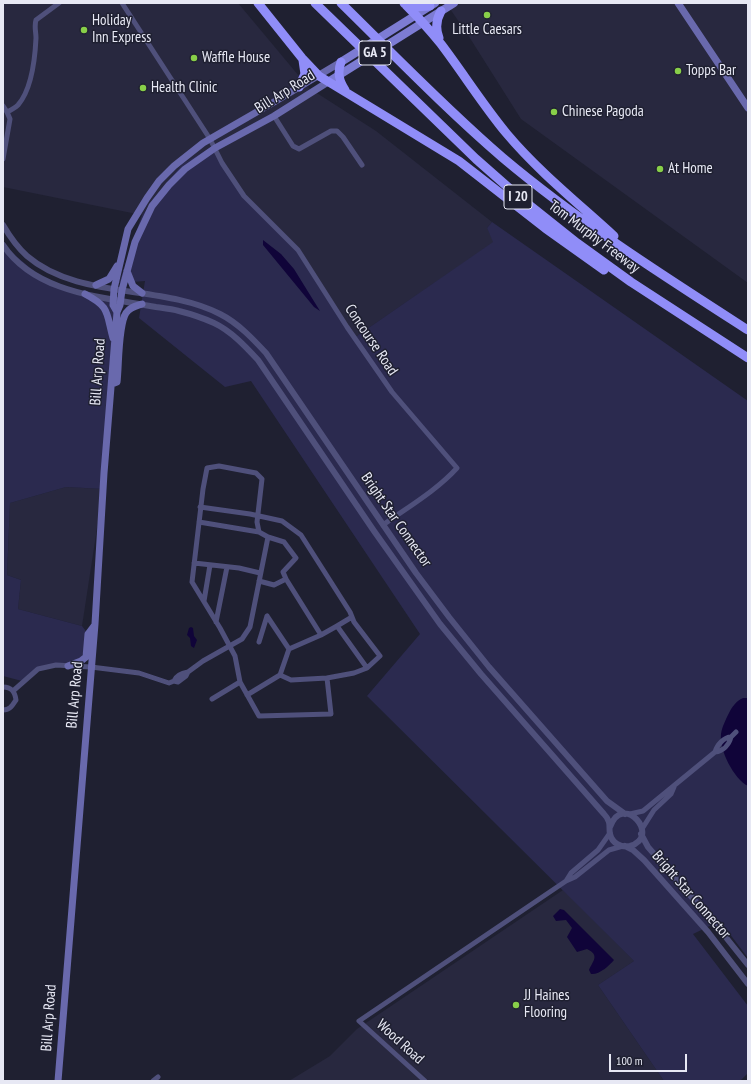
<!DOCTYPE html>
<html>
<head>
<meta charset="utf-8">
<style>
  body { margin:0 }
  #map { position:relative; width:751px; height:1084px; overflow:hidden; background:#1f2031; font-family:"PT Sans Narrow",sans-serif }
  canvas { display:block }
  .frame { position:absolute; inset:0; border:4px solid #e7e8f4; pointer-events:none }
  .scale { position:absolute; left:609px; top:1054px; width:78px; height:18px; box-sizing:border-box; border:2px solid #e7e8f4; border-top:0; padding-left:5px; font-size:12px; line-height:14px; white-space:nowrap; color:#e7e8f4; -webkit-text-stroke:3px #1f2031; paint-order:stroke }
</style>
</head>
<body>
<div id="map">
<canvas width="751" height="1084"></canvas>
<div class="frame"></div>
<div class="scale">100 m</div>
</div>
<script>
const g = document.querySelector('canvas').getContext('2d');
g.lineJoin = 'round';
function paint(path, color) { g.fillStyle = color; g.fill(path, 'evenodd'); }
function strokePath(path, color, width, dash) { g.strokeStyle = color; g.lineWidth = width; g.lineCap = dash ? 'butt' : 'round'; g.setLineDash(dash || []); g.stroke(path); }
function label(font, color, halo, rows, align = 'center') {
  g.font = font + ' "PT Sans Narrow",sans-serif'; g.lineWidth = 3; g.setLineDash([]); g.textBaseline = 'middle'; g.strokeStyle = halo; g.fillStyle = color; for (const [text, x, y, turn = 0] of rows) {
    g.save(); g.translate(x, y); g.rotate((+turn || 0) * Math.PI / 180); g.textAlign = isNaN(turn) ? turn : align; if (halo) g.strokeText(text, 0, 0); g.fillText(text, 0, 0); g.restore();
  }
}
paint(new Path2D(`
  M3,3H238L309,88L376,131L492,222L487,228L494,242L354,338L182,164L142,215L3,187Z
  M446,3H748V283L521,119L468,35Z
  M66,487L103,489L82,626L18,609L21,580L7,575L10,503Z
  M563,890L634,961L598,985L664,1081H289L330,1056L357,1029Z`), '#28283f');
paint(new Path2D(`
  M212,147L244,196L298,250L354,338L493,242L487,228L492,222L748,401V958L720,921L693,934L748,1006V1073L740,1081H664L598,985L634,961L367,696L420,634L251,381L225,387L139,318L145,281L119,283L142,215L182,164Z
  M3,245L48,283L114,299L117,312L103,489L66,487L10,503L7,575L21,580L18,609L82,626L88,634L81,661L38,669L22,681L3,676Z`), '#2b2a4f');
paint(new Path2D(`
  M263,240L281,254L294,269L320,311L314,307L263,245Z
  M191,627L193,628L194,636L197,640L194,648L191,646L190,638L187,635L189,628Z
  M743,698H748V786C734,779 719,750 721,734C722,727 726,719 729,713C732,707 736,701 743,698Z
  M560,909L564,910L614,960C609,966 599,975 591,974L589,970C593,961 600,955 587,949L577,952L567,937L572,928L566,920L556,921L553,916Z`), '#100439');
strokePath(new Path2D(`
  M122,3L210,139L222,163L244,196L298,250L347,327L392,392L457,468C436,491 408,507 383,525
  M3,106L7,112L10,119L3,159
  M7,112C11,110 15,108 18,105C32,89 35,59 36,38C36,32 34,26 36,20L59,3
  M274,116L293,146L299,149L331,131H337L343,137L362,165
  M200,507L250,514L282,521L301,535L350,612L354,622L380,656L367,668
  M199,522L259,532
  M268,537L284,542L296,558L283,572L286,579
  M194,563L239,568L260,573
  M204,601L210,565
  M216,622L227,567
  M337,626L352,617
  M259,642L267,616
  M289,649L321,635
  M280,675L291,680L327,678
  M174,681C176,676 182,673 188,672
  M3,687C12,687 15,692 16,700C12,706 10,710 3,710
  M13,691L38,669L56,665L91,667L139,673L169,683L174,681L178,682L186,676L188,672L203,661L242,639L250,627L268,537L259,532L257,522L262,479L256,473L219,466L207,468L203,489L192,582L220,628L235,656L240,682L259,716L331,714L327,678L354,673L367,668L337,626L321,635L286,579L274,585L259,581
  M247,695L280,675L289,649L267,616
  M212,699L240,682
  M731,737L736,732
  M630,814L643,811L715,752C723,751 729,745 731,737C724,737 717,745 715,752
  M642,829L654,810L671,794L674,787
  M610,833L598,850L571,873L566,881L575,877L609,850L623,846
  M153,1081L158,1077
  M425,1081L359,1021L566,881`), '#4f507b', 5);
strokePath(new Path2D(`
  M3,225C10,237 17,247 27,256C78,300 162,284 220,314C238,323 253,339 266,353L416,573L449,617L489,667L607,801L625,814
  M3,245C36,294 103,297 156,307C163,308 172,309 179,311C191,314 203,318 214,323C231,331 245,346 258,360L374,531L440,624L481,674L604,814C606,816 608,819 609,822C610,826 609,830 610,834C612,843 621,848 630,846C662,837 623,791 610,827
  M641,834L648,847L716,925L748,965
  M625,846L633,850L644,860L708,932L748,984`), '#4f507b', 6);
strokePath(new Path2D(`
  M678,3L748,108
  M127,271L133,286L142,293
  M96,285L109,279L117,266
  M85,294C110,307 106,312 113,338
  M117,312L113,305L114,289L128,229L147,198L159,181L174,166L203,143L274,102L341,62
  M112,384L117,382C119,366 118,325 126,313C130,307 136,306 142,304
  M68,666L81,661L86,657L88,634L94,626
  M58,1081L95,624L104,473L115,338L117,312L120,305L122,290L135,242L152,206L169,185L185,169L215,148L274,116L328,82`), '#6969ad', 7);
strokePath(new Path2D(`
  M341,62L435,3
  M328,82L454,3`), '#7d7cd4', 8);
strokePath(new Path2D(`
  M258,3L302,58L319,76L459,161L545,228L604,270
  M315,3L476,159L518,196L577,243L631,282L748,358
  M341,3C394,55 446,109 503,158C579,222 664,276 748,330
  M404,3C417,16 429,29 441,44C463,73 483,105 507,134C539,172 578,203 614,236
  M405,4L414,7L430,6
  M439,38C435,28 436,20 441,11
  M341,62C337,73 339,81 345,90
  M299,87L305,74L303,60`), '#908df8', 9);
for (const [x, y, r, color] of [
  [487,15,4,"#88cf49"],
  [84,30,4,"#88cf49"],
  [194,58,4,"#88cf49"],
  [678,71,4,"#88cf49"],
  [143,88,4,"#88cf49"],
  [554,112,4,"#88cf49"],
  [660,169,4,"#88cf49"],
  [516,1005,4,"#88cf49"]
]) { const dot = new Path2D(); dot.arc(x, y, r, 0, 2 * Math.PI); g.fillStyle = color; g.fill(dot); strokePath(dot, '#1f2031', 1.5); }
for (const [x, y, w] of [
  [375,53,32],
  [518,197,28]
]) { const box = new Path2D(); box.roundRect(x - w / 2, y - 12, w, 24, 3); g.fillStyle = '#1f2031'; g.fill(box); strokePath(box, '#e7e8f4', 1); }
label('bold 14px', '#e7e8f4', null, [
  ["GA 5",375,53],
  ["I 20",518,197]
]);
label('15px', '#e7e8f4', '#1f2031', [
  ["Holiday",92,21],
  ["Inn Express",92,38],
  ["Little Caesars",487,30,"center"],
  ["Waffle House",202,58],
  ["Topps Bar",686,71],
  ["Health Clinic",151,88],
  ["Chinese Pagoda",562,112],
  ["At Home",668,169],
  ["JJ Haines",524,996],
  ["Flooring",524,1013]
], 'left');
label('15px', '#e7e8f4', '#1f2031', [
  ["Bill Arp Road",285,92,-32],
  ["Tom Murphy Freeway",594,237,37],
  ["Concourse Road",371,340,56],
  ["Bill Arp Road",98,372,-86],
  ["Bright Star Connector",396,520,55],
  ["Bill Arp Road",75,695,-85],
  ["Bright Star Connector",691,895,49],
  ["Bill Arp Road",49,1018,-86],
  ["Wood Road",400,1042,42]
]);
</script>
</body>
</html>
